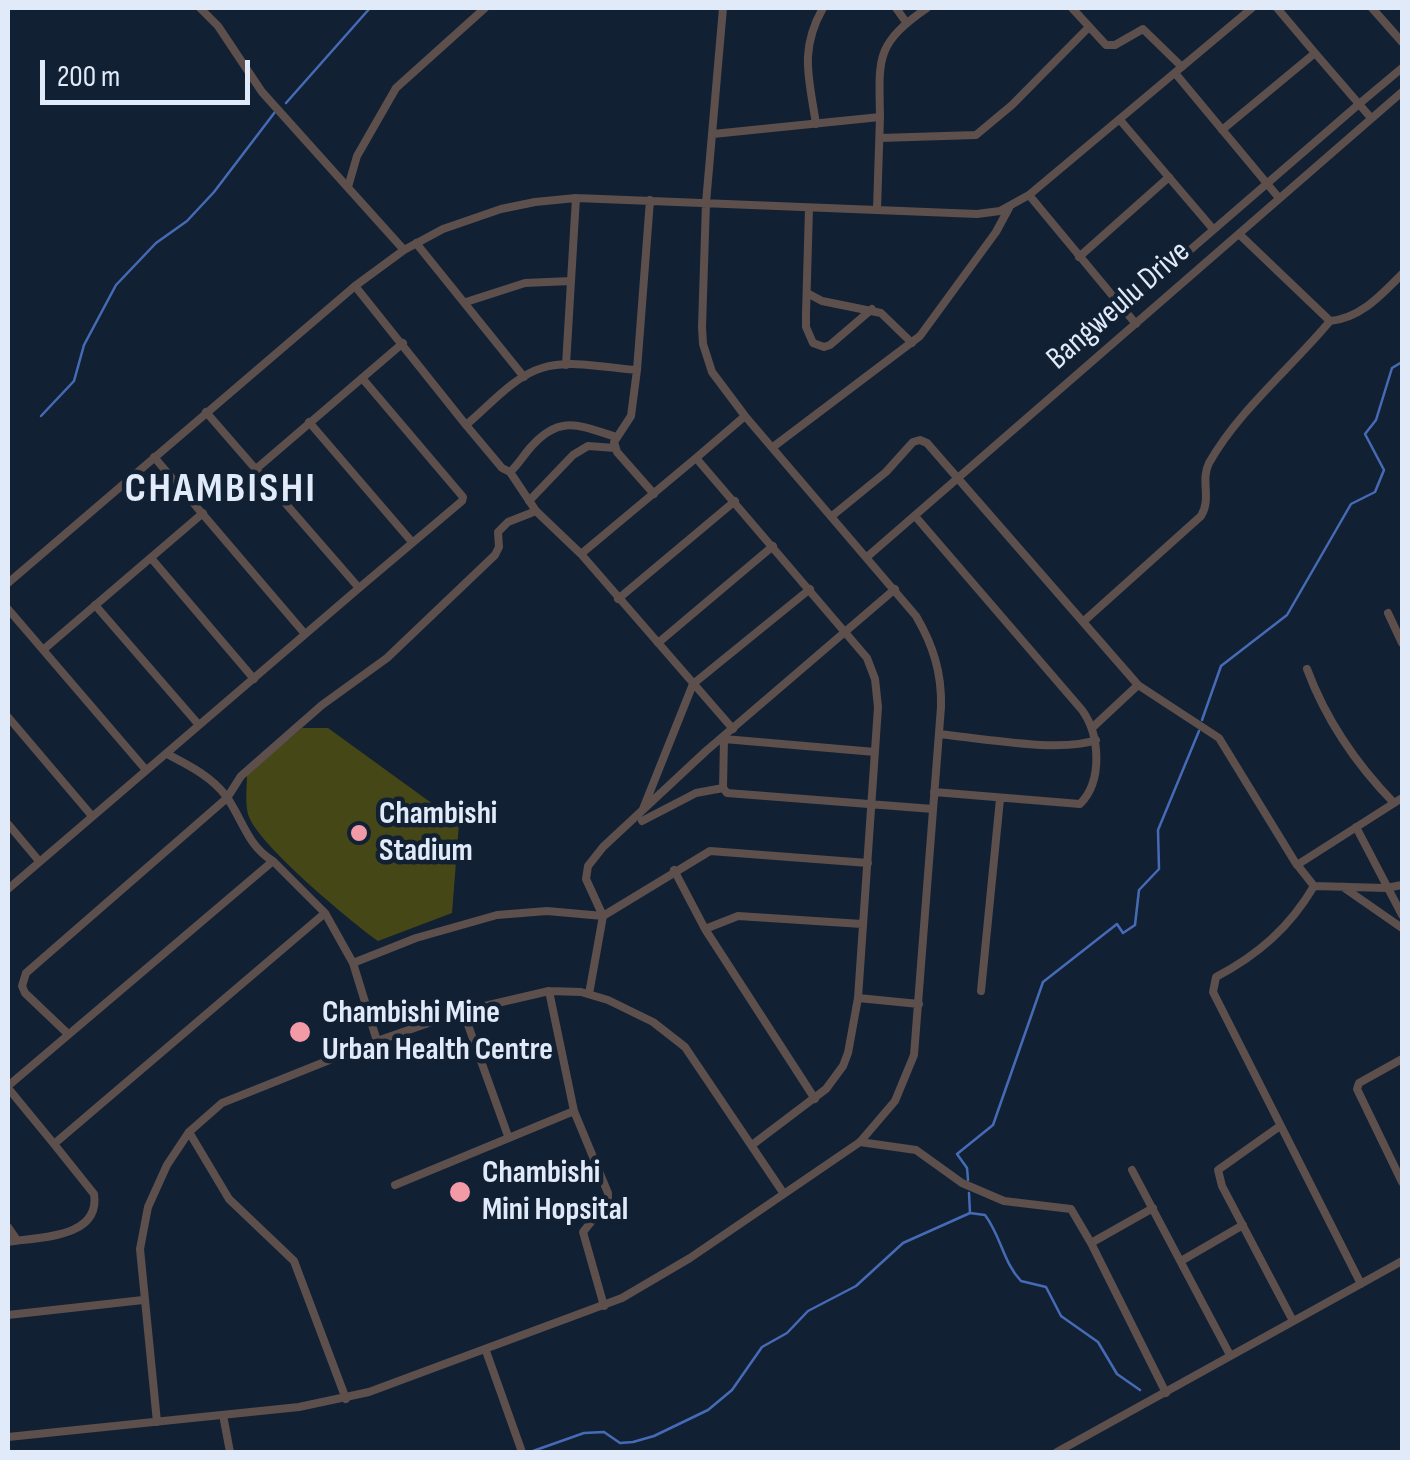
<!DOCTYPE html>
<html>
<head>
<meta charset="utf-8">
<style>
  body { margin:0 }
  #map { position:relative; width:1410px; height:1460px; overflow:hidden; background:#122034; font-family:"Sofia Sans Condensed",sans-serif }
  canvas { display:block }
  .frame { position:absolute; inset:0; border:10px solid #e0eaf8; pointer-events:none }
  .scale { position:absolute; left:40px; top:60px; width:210px; height:45px; box-sizing:border-box; border:5px solid #e0eaf8; border-top:0; padding-left:12px; font-size:30px; line-height:35px; white-space:nowrap; color:#e0eaf8; -webkit-text-stroke:8px #122034; paint-order:stroke }
</style>
</head>
<body>
<div id="map">
<canvas width="1410" height="1460"></canvas>
<div class="frame"></div>
<div class="scale">200 m</div>
</div>
<script>
const g = document.querySelector('canvas').getContext('2d');
g.lineJoin = 'round';
function paint(path, color) { g.fillStyle = color; g.fill(path, 'evenodd'); }
function strokePath(path, color, width, dash) { g.strokeStyle = color; g.lineWidth = width; g.lineCap = dash ? 'butt' : 'round'; g.setLineDash(dash || []); g.stroke(path); }
function label(font, color, halo, rows, align = 'center') {
  g.font = font + ' "Sofia Sans Condensed",sans-serif'; g.lineWidth = 9; g.setLineDash([]); g.textBaseline = 'middle'; g.strokeStyle = halo; g.fillStyle = color; for (const [text, x, y, turn = 0] of rows) {
    g.save(); g.translate(x, y); g.rotate((+turn || 0) * Math.PI / 180); g.textAlign = isNaN(turn) ? turn : align; if (halo) g.strokeText(text, 0, 0); g.fillText(text, 0, 0); g.restore();
  }
}
paint(new Path2D(`
  M302,728H328L459,823L452,913L378,941C351,922 255,842 248,814C245,803 247,786 247,774Z`), '#454816');
strokePath(new Path2D(`
  M286,103L370,8
  M41,416L74,381L84,345L116,285L156,243L187,221L214,192L275,112
  M1202,720L1221,666L1287,615L1351,504L1375,492L1384,470L1365,434L1376,420L1392,368L1402,362
  M968,1180L967,1168L957,1154L993,1125L1043,982L1117,924L1123,933L1135,925L1139,890L1159,869L1158,830L1199,731
  M970,1213L985,1215C1001,1236 1003,1262 1021,1281L1046,1287L1061,1316L1098,1342L1117,1374L1140,1390
  M533,1451L584,1433L604,1432L620,1443L633,1442L654,1436L708,1410L732,1390L762,1347L787,1333L808,1311L856,1286L903,1243L970,1213L969,1193`), '#466bb6', 2.5);
strokePath(new Path2D(`
  M200,8L218,26L262,92L404,250
  M896,8L906,22
  M1072,8L1106,45H1115L1143,29L1182,67
  M1372,8L1402,42
  M1175,73L1279,198
  M1371,118L1359,104L1402,68
  M1120,120L1213,229
  M816,124C809,78 799,50 823,8
  M1222,130L1315,53L1277,8
  M713,134L880,117C879,58 875,44 927,8
  M880,138L976,135L1012,105L1089,27
  M348,187L357,156L396,88L485,8
  M1029,195L1136,324
  M809,208L806,314V327L813,343L824,347L830,345L872,309
  M877,209L880,117
  M1239,234L1330,321
  M416,243L524,377
  M1079,257L1169,177
  M355,286L466,425C488,407 514,376 542,368C571,359 607,368 637,370L650,200
  M809,294L822,301L881,313L912,343
  M466,302L525,283L571,281L576,198
  M1123,308L1359,104L1315,53
  M566,365L571,281
  M637,370L631,416L614,442L617,452L654,494
  M745,416L696,458L867,658L875,679L878,707L858,998L848,1053L843,1066L826,1089L752,1145
  M309,422L412,542
  M466,425L502,468L510,472L536,511
  M773,447L920,336L996,232L1009,208
  M154,457L305,634
  M696,458L581,554L733,729
  M256,469L403,343
  M510,472C518,465 523,456 530,448C559,414 579,425 616,437
  M529,501L573,455L588,446L615,448
  M832,516L886,472L913,442L920,440L927,443L1138,685L1093,727
  M915,516L1082,710C1100,735 1103,781 1080,804L934,792
  M867,557L1402,92
  M151,558L254,679
  M8,583L355,286L404,250L443,229L501,209L535,202L576,198L977,214L1000,211L1029,195L1252,8
  M359,588L462,501L463,497L362,378
  M618,599L735,501
  M95,605L199,725
  M8,609L146,770
  M1388,613L1402,643
  M1084,621L1201,516C1212,498 1200,481 1209,463C1239,410 1291,368 1330,321C1361,318 1381,295 1402,274
  M658,643L773,546
  M43,650L203,513
  M1307,669C1326,720 1356,764 1394,803
  M1138,685L1219,738L1295,862L1314,886L1386,888L1402,885
  M8,717L92,816
  M939,734C978,738 1061,753 1096,740
  M724,739L875,752
  M167,754C188,765 211,776 226,796C242,818 248,847 273,861L325,913L353,963L377,1041
  M723,788L724,738
  M643,809L693,684L810,589
  M642,821L696,793L723,788L727,793L933,809
  M8,824L39,861
  M1356,827L1402,915
  M1297,865L1402,798
  M674,870L705,929L815,1099
  M1314,886C1290,927 1258,955 1216,977L1213,992L1361,1284
  M1343,887L1402,928
  M8,889L359,588L206,412
  M705,929L738,916L862,924
  M353,963L416,938L497,915L547,911L603,916L710,851L868,863
  M549,991L574,1111L608,1193V1201L583,1232L604,1306
  M981,991L1000,799
  M589,994L603,916L586,879L588,866L603,847L706,751L895,589
  M858,998L919,1004
  M463,1011L508,1136
  M67,1033L25,993L22,986L26,973L227,798L241,776L322,705L387,658L495,555L499,547L498,532L508,522L536,511L581,554
  M1402,1059L1359,1083L1357,1089L1402,1182
  M8,1086L273,861
  M8,1088L54,1144L325,913
  M1280,1126L1218,1170L1222,1186L1293,1321
  M189,1132L229,1199L294,1261L346,1399
  M860,1142L916,1150L962,1183L1004,1201L1071,1209L1091,1243L1166,1393
  M1132,1170L1230,1355
  M395,1185L574,1111
  M8,1227L17,1240
  M8,1242C37,1237 101,1239 94,1194L54,1144
  M1091,1243L1153,1208
  M1181,1261L1243,1225
  M8,1315L143,1300
  M486,1351L522,1452
  M223,1415L230,1452
  M157,1422L140,1249L148,1207L167,1165L189,1132L222,1103L377,1041L463,1011L549,991L581,992L608,1000L653,1022L685,1047L784,1194
  M8,1437L299,1407L369,1392L622,1298L690,1258L860,1142L895,1101L914,1055L941,707C942,673 933,645 916,616L745,416L712,372L703,344L702,327L706,203L723,8
  M1057,1452L1402,1261`), '#5d4f4c', 8);
for (const [x, y, r, color] of [
  [359,833,10,"#f39aa7"],
  [300,1032,12,"#f39aa7"],
  [460,1192,12,"#f39aa7"]
]) { const dot = new Path2D(); dot.arc(x, y, r, 0, 2 * Math.PI); g.fillStyle = color; g.fill(dot); strokePath(dot, '#122034', 4); }
label('32px', '#e0eaf8', '#122034', [
  ["Bangweulu Drive",1119,306,-41]
]);
label('bold 32px', '#e0eaf8', '#122034', [
  ["Chambishi",379,815],
  ["Stadium",379,852],
  ["Chambishi Mine",322,1014],
  ["Urban Health Centre",322,1051],
  ["Chambishi",482,1174],
  ["Mini Hopsital",482,1211]
], 'left');
g.letterSpacing = '2.5px';
label('bold 42px', '#e0eaf8', '#122034', [
  ["CHAMBISHI",221,490]
]);
g.letterSpacing = '0px';
</script>
</body>
</html>
